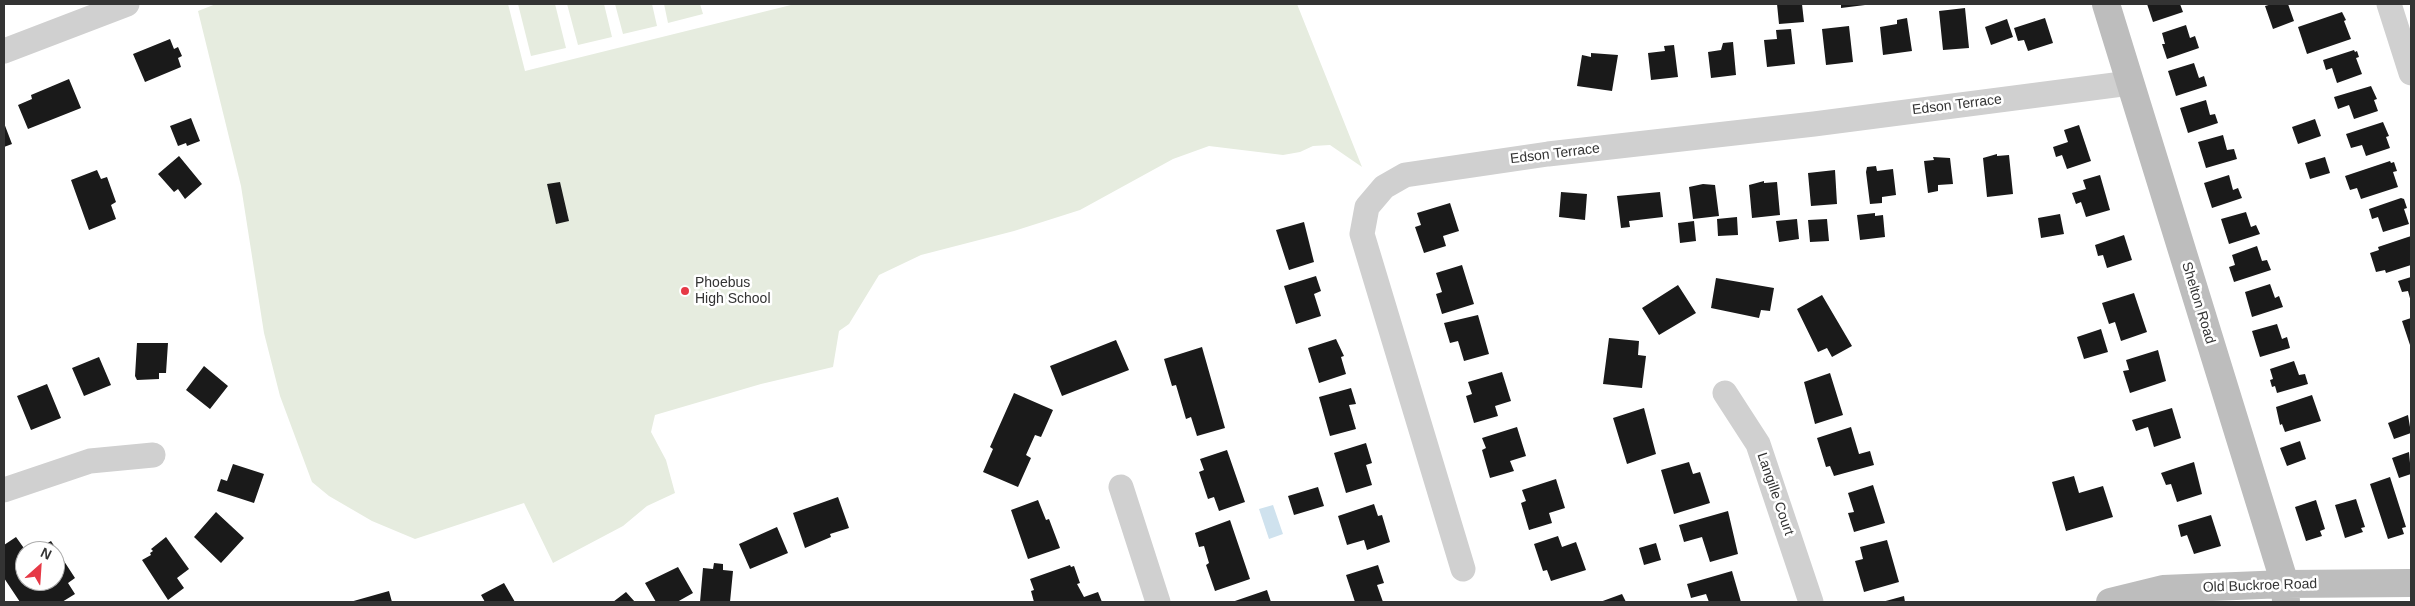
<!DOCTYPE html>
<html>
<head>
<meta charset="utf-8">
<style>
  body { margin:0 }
  #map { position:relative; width:2415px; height:606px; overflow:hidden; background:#fff; font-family:Arial,sans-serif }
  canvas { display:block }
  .frame { position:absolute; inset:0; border:5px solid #333; pointer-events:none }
  .north { position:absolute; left:15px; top:541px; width:50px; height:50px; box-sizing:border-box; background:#fff; border:1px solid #adadad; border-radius:50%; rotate:26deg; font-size:14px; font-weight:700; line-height:20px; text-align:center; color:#333 }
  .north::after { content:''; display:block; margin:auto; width:18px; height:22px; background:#e63946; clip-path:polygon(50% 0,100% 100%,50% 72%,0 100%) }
</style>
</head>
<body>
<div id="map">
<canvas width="2415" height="606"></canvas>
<div class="frame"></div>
<div class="north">N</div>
</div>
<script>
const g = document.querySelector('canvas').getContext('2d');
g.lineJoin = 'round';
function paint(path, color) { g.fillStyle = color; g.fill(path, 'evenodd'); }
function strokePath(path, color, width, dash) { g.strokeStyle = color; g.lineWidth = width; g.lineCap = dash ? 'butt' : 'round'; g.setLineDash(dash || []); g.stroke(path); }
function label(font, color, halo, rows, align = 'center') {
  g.font = font + ' Arial,sans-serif'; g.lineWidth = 5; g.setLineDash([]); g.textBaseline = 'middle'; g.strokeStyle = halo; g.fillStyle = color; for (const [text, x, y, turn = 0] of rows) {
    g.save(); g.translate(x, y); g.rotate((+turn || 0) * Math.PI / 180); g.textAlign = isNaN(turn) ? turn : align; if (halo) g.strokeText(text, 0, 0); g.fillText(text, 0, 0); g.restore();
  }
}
paint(new Path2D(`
  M216,4H508L525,71L795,4H1297L1362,167L1330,145L1313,146L1300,152L1283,155L1209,146L1173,159L1080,210L1014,231L921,255L879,275L849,324L839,331L833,367L761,384L655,415L651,432L666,460L675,493L647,506L623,526L553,563L524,503L415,539L372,521L329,496L312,482L280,396L264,333L241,186L198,11Z
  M518,4H555L566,48L531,56Z
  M567,4H604L612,37L578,45Z
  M615,4H652L657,26L623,34Z
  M664,4H700L703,14L668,23Z`), '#e6ecdf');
paint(new Path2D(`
  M1273,505L1283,534L1269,539L1259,509Z`), '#cfe2ee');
paint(new Path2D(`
  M1777,4H1802L1804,22L1779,24Z
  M1841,4H1865V5L1841,8Z
  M2147,4H2180L2183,12L2153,22Z
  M2272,4H2288L2294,21L2273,29L2265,6Z
  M1965,8L1969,48L1943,50L1939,11Z
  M2342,12L2346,20L2344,21L2351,39L2307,54L2298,27Z
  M1907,18L1912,51L1883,55L1880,27L1897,24V20Z
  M2045,18L2053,43L2028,51L2024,40L2018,41L2014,28Z
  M2007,19L2013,37L1991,45L1985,27Z
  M2186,25L2190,38L2195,36L2199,48L2167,59L2162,44H2165L2162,33Z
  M1849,26L1853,62L1826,65L1822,29Z
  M1791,29L1795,64L1767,67L1764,40L1777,39L1776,30Z
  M170,39L174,49L178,47L182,56L178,58L181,67L145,82L133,54Z
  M1733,42L1736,75L1711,78L1708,52L1721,50L1723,43Z
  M1674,45L1678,77L1651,80L1648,53L1665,51L1664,46Z
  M2354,50L2355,52L2357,51L2359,57L2356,58L2362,74L2337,83L2332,68L2326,70L2323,60Z
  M1591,53L1618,55L1612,91L1577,86L1582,55L1591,57Z
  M2194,63L2199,78L2204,76L2207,86L2176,96L2168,71Z
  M69,79L81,108L28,129L18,105L32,99L31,95Z
  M2371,86L2377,99L2374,100L2378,111L2354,119L2349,105L2338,109L2334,97Z
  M2206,100L2210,115L2215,114L2218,123L2188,133L2180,108Z
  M191,118L200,141L187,146L186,143L178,146L170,126Z
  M2315,119L2321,136L2298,144L2292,127Z
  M2383,122L2389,136L2386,137L2390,148L2366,156L2362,145L2351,148L2346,134Z
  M4,123L12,144L4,147Z
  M2079,125L2091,161L2067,169L2062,155L2056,157L2053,147L2068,142L2064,130Z
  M2223,135L2227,150L2234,149L2237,159L2206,168L2198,142Z
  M1997,154V156L2009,155L2013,194L1987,197L1983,158Z
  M179,156L202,184L185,199L178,189L174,192L158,174Z
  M1933,157L1950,158L1953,184L1938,185V191L1928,193L1924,161L1934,160Z
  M2325,157L2330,173L2310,179L2305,163Z
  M2390,161L2391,163L2394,162L2397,171L2393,172L2398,187L2361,199L2357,188L2350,190L2345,176Z
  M1876,166L1877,171L1893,169L1896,195L1882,197V203L1870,204L1866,172L1867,167Z
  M97,170L101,179L107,177L116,202L111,205L116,219L89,230L71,180Z
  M1835,170L1837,204L1811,206L1808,173Z
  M2100,175L2110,210L2086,217L2081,202L2076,204L2072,193L2086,189L2083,180Z
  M2229,175L2233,190L2238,188L2242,198L2212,208L2204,183Z
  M1764,181V183L1777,182L1780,215L1752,218L1749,185Z
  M560,182L569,221L556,224L547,184Z
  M1703,184L1715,185L1719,216L1693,219L1689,187Z
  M1561,192L1587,194L1585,220L1559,217Z
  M1660,192L1663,217L1629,221L1630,227L1621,228L1617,196Z
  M2401,198L2404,199L2407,208L2404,209L2409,224L2383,232L2378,217L2372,219L2369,209Z
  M1450,203L1459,231L1443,236L1446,246L1424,253L1415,227L1421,225L1417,213Z
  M2246,212L2251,227L2256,225L2260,234L2229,244L2221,219Z
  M1875,213V216L1883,215L1885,237L1860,240L1857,215Z
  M2060,214L2064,234L2041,238L2038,218Z
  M1737,217L1738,235L1718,236L1717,219Z
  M1797,219L1799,239L1779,242L1776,221Z
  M1827,219L1829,241L1810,242L1808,220Z
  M1694,221L1696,241L1680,243L1678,223Z
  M1304,222L1314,262L1289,270L1276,230Z
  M2124,235L2132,260L2107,268L2103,255L2098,256L2095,245Z
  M2411,236V265L2386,273L2385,270L2376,272L2370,253L2379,250L2378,247Z
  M2257,246L2262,261L2267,260L2271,270L2234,282L2229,267L2235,265L2232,255Z
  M1462,265L1474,304L1442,314L1436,294L1442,292L1436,273Z
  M1316,276L1321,291L1314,294L1321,316L1296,324L1284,286Z
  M2411,277V302L2408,291L2402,292L2398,281Z
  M1716,278L1774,288L1770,311L1761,310L1759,318L1711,308Z
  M2270,284L2275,298L2279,296L2283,307L2252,317L2245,292Z
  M1678,285L1696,313L1659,335L1642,308Z
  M2134,293L2147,332L2121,341L2115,322L2109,324L2102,303Z
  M1822,295L1852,346L1832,357L1827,348L1818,352L1797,309Z
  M1478,315L1489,354L1464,361L1458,341L1450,343L1444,323Z
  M2411,318V348L2402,321Z
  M2277,324L2282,339L2287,337L2290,348L2260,357L2252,331Z
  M2101,329L2108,352L2084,359L2077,337Z
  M1609,338L1639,341L1638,355L1646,356L1642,388L1603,384Z
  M1336,339L1344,356L1341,357L1346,374L1319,383L1308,348Z
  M1116,340L1129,370L1062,396L1050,366Z
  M137,343H168L166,373H159V379L137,380L135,376Z
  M1202,347L1225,428L1197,436L1191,417L1186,419L1176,385L1172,386L1164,359Z
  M2158,350L2166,381L2130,393L2123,371L2129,370L2126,360Z
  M99,357L111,385L84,396L72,368Z
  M2294,361L2299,375L2305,374L2308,384L2277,393L2275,386L2272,387L2270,380L2273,379L2270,369Z
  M204,366L228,386L210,409L186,390Z
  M1502,372L1511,401L1495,406L1498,416L1474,423L1466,396L1472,394L1468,382Z
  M1830,373L1843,415L1815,424L1804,382Z
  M47,384L61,418L31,430L17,396Z
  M1351,388L1356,404L1349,405L1356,429L1330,436L1319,397Z
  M1014,393L1053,410L1041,437L1035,435L1026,455L1031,458L1018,487L983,472L993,449L990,447Z
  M2312,395L2321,421L2285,432L2282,424L2280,425L2276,407Z
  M1644,408L1656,454L1627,464L1613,418Z
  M2172,408L2181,438L2154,447L2148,427L2136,431L2132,420Z
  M2408,415L2411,433L2394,439L2388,423Z
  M1517,427L1526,456L1510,461L1514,471L1490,478L1482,450L1486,448L1482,438Z
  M1851,427L1859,454L1870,451L1874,465L1834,476L1830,466L1826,467L1817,438Z
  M2300,441L2306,459L2287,466L2280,448Z
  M1366,443L1372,463L1366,465L1372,485L1346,493L1334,453Z
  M1227,450L1245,502L1219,511L1214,497L1208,499L1199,472L1204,470L1200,459Z
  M2409,452L2411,474L2399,478L2392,458Z
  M1689,462L1693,474L1700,472L1710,503L1674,514L1661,470Z
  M2194,462L2202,494L2177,502L2171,484L2166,485L2161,473Z
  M233,464L264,474L254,503L217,491L221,479L227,481Z
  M2074,476L2079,493L2103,486L2113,517L2066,531L2052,482Z
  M2390,477L2406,527L2402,528L2404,534L2388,539L2370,484Z
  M1556,479L1565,508L1549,513L1552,523L1529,530L1521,503L1526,501L1522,490Z
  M1873,485L1885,523L1854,532L1848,513L1854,512L1848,493Z
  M1318,487L1324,506L1294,515L1288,496Z
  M838,497L849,528L830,534L831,537L805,548L793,513Z
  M2356,499L2365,527L2361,528L2363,532L2345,538L2335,505Z
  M1038,500L1046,520L1049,519L1060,548L1028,559L1011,510Z
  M2316,500L2325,529L2320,531L2322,536L2306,541L2295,507Z
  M1374,504L1378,516L1382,515L1390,542L1367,550L1364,540L1347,545L1338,516Z
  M1728,511L1738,554L1710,562L1702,537L1684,542L1679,525Z
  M216,512L244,538L221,563L194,537Z
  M2211,515L2221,546L2194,554L2187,535L2181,537L2178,525Z
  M1230,520L1250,579L1215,591L1206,565L1209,563L1204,546L1199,547L1195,533Z
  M777,527L788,553L750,569L739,544Z
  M1558,536L1562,547L1576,542L1586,570L1551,581L1547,570L1543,571L1534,544Z
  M16,537L26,551L25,581H55V551H34L51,541L75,578L68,583L75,594L62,602H20L4,578V545Z
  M166,537L189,569L177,578L184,588L168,600L142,560L151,555L150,553L153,551L151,549Z
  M1887,540L1899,582L1864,592L1855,561L1863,559L1860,547Z
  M1656,543L1661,560L1644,565L1639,548Z
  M714,563L723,564V570L733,571L730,602H700L703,568L713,569Z
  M1070,565L1071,567L1074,566L1080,583L1077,584L1084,597L1098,592L1102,602H1034L1031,591L1034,590L1030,579Z
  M1378,565L1384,583L1377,585L1383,602H1355L1346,575Z
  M678,567L693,593L677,602H656L645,583Z
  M1732,571L1741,602H1709L1706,594L1691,598L1687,584Z
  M504,583L515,602H485L481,595Z
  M1267,590L1271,602H1232Z
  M389,591L392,602H350Z
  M626,592L635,602H613Z
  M1622,594L1626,602H1600Z
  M1904,596L1905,602H1882Z`), '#1a1a1a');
strokePath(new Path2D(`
  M2389,4L2411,73
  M4,51L127,4
  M1725,393L1758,444L1811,602
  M1121,487L1158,602
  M4,490L90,461L153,455
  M1463,569L1362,234L1367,207L1384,187L1405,175L1548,154L1814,124L2130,83`), '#d0d0d0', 25);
strokePath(new Path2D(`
  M2106,4L2285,584L2286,602
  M2110,602L2163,589L2285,584L2411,583`), '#bdbdbd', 28);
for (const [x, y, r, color] of [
  [685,291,5,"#e63946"]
]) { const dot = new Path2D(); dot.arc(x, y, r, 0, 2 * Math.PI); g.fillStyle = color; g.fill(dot); strokePath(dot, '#fff', 2); }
label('14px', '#333', '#fff', [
  ["Edson Terrace",1957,105,-7],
  ["Edson Terrace",1555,154,-7],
  ["Shelton Road",2198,303,73],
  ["Langille Court",1775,494,71],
  ["Old Buckroe Road",2260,586,-2]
]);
label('14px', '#333', '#fff', [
  ["Phoebus",695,283],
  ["High School",695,299]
], 'left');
</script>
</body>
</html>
